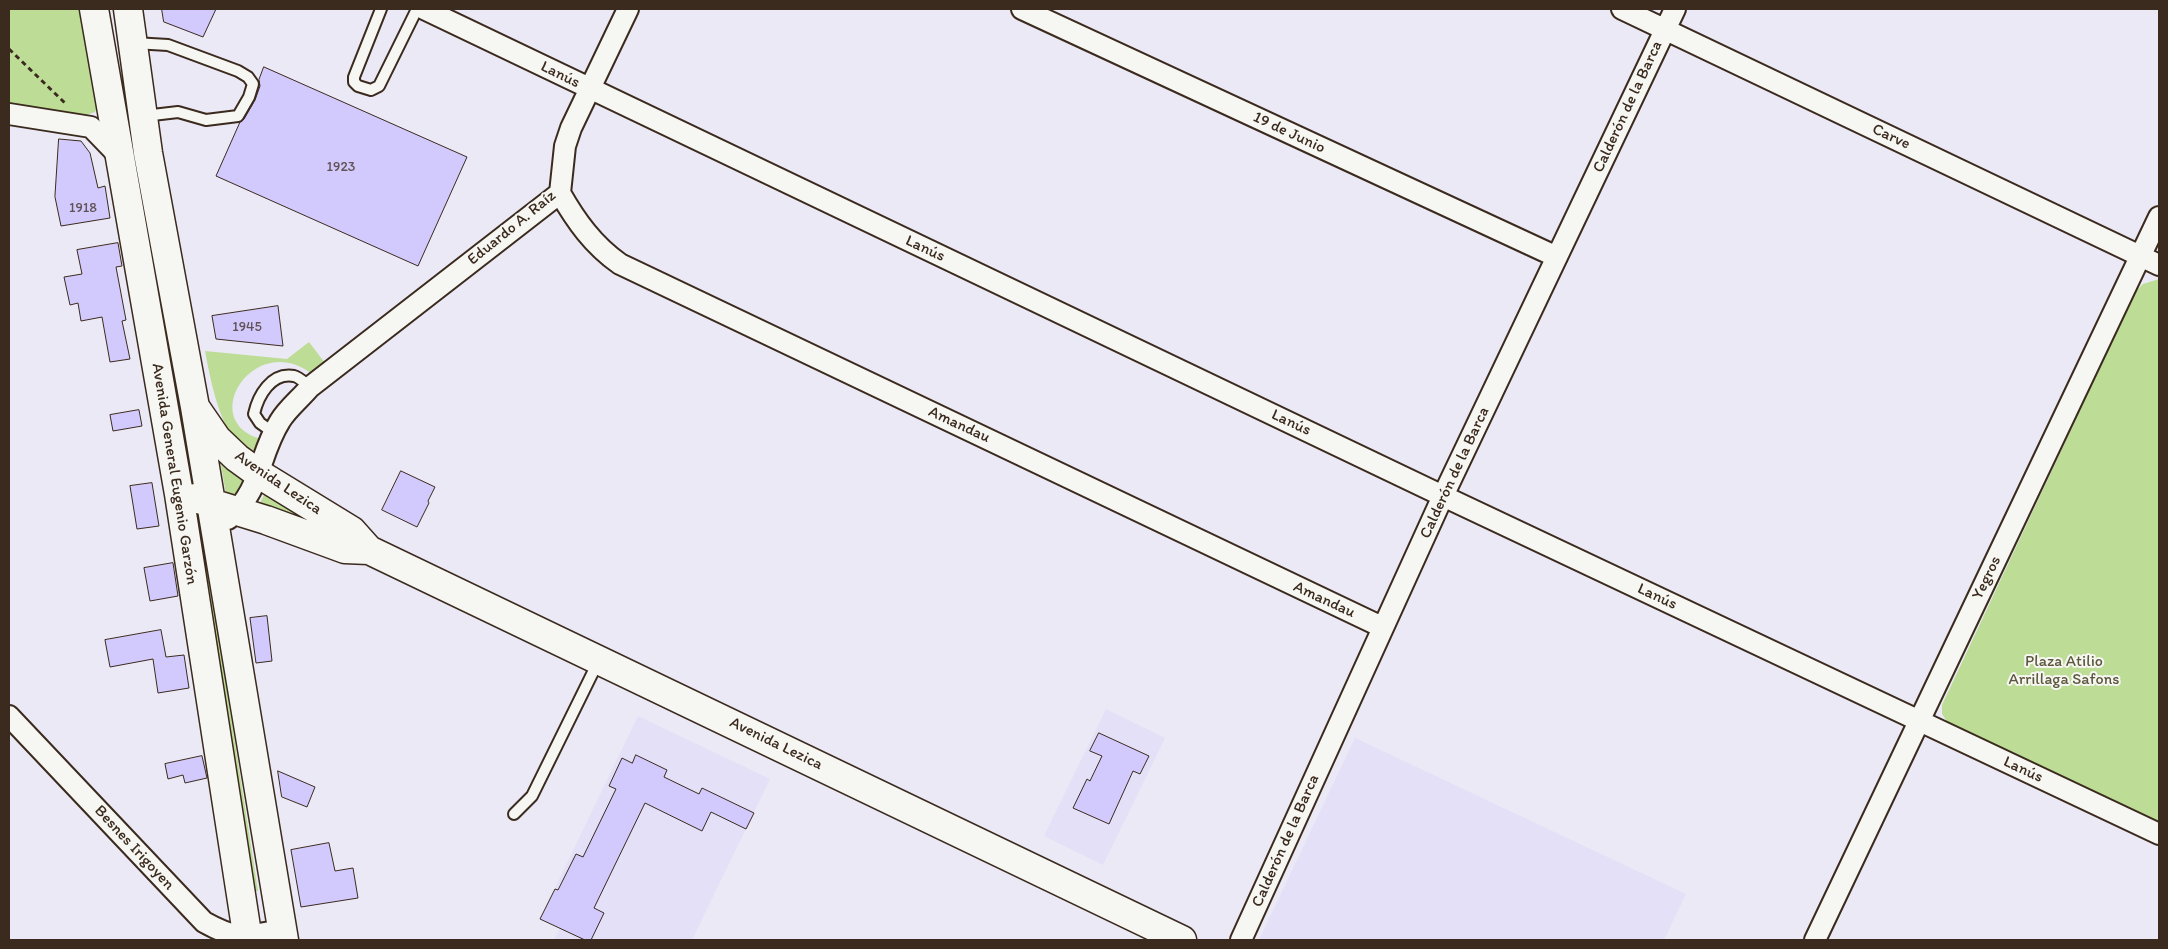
<!DOCTYPE html>
<html>
<head>
<meta charset="utf-8">
<style>
  body { margin:0 }
  #map { position:relative; width:2168px; height:949px; overflow:hidden; background:#ebe9f5; font-family:Itim,sans-serif }
  canvas { display:block }
  .frame { position:absolute; inset:0; border:10px solid #3b2a1e; pointer-events:none }
</style>
</head>
<body>
<div id="map">
<canvas width="2168" height="949"></canvas>
<div class="frame"></div>
</div>
<script>
const g = document.querySelector('canvas').getContext('2d');
g.lineJoin = 'round';
function paint(path, color) { g.fillStyle = color; g.fill(path, 'evenodd'); }
function strokePath(path, color, width, dash) { g.strokeStyle = color; g.lineWidth = width; g.lineCap = dash ? 'butt' : 'round'; g.setLineDash(dash || []); g.stroke(path); }
function label(font, color, halo, rows, align = 'center') {
  g.font = font + ' Itim,sans-serif'; g.lineWidth = 4; g.setLineDash([]); g.textBaseline = 'middle'; g.strokeStyle = halo; g.fillStyle = color; for (const [text, x, y, turn = 0] of rows) {
    g.save(); g.translate(x, y); g.rotate((+turn || 0) * Math.PI / 180); g.textAlign = isNaN(turn) ? turn : align; if (halo) g.strokeText(text, 0, 0); g.fillText(text, 0, 0); g.restore();
  }
}
paint(new Path2D(`
  M1106,709L1165,738L1103,865L1044,836Z
  M638,716L770,779L692,940H554L560,928L540,919Z
  M1355,738L1686,894L1664,940H1259Z`), '#e4e0f7');
paint(new Path2D(`
  M9,9H84L99,105L95,112L80,117L9,107Z
  M133,162H136L191,465L190,464Z
  M2159,279V822L1948,723L1942,714V705L2136,291L2143,284Z
  M309,342L325,363L312,374C253,329 194,425 265,440L260,449L253,452C222,447 210,377 205,351L287,359Z
  M219,454L245,480L240,498L226,494Z
  M266,491L327,528L259,505Z
  M200,545L205,549L258,891L248,892Z`), '#bddd96');
const building = new Path2D(`
  M162,9H216L203,37L164,22Z
  M264,67L467,157L418,266L216,176L240,122L244,119L255,100L260,86L259,80Z
  M59,139L81,141L90,153L98,188L105,186L110,218L61,226L55,197Z
  M118,243L122,266L116,267L126,320L122,321L130,359L110,362L102,317L81,321L78,303L70,305L64,277L82,274L77,250Z
  M278,306L283,346L216,339L212,316Z
  M139,410L142,426L113,431L110,415Z
  M401,471L435,487L428,501L429,503L417,527L382,510Z
  M152,483L159,526L137,529L130,486Z
  M173,563L178,596L150,601L144,568Z
  M267,616L272,661L256,663L250,618Z
  M161,630L166,657L184,655L189,688L158,693L153,659L110,667L105,640Z
  M1099,733L1149,756L1140,774L1133,771L1109,824L1073,808L1087,779L1090,781L1102,756L1090,751Z
  M636,755L667,770L664,777L699,794L702,788L754,813L746,829L711,812L702,831L645,803L594,908L604,913L591,940H585L540,919L555,889L558,890L576,854L583,857L616,789L609,786L622,758L632,763Z
  M202,756L207,778L185,783L183,775L168,779L165,764Z
  M278,771L315,787L307,807L282,797Z
  M329,843L335,871L353,868L358,898L301,907L291,850Z`);
paint(building, '#d2cafd');
strokePath(building, '#3b2a1e', 1);
const lane = new Path2D(`
  M381,9L354,77V82L358,86L371,90L379,86L417,9
  M134,43L168,45L238,71L248,77L253,84L249,97L238,116L206,120L178,112L144,116
  M274,433L260,423L254,414C258,396 271,372 294,376C299,377 306,384 310,387
  M514,814L532,796L598,662`);
const street = new Path2D(`
  M424,9L1443,496L2159,834
  M1022,9L1557,257
  M1622,9L2159,265
  M9,114L91,127L120,157
  M560,193C576,221 593,245 620,264L1382,627
  M228,519C262,490 258,456 280,421C287,409 301,398 310,387L560,193L565,146L571,128L628,9
  M9,716L204,922C238,941 245,937 281,930
  M1241,940L1443,496L1675,9
  M1815,940L2159,217`);
const secondary = new Path2D(`
  M94,9L179,494L248,940
  M128,9L148,153L195,407L284,940
  M195,407L217,439L237,458L259,474L352,531L369,550L1182,940
  M195,498L266,520L345,549L369,550`);
strokePath(lane, '#3b2a1e', 14);
strokePath(street, '#3b2a1e', 24);
strokePath(secondary, '#3b2a1e', 31);
strokePath(new Path2D(`
  M9,49L66,104`), '#3b2a1e', 3, [5, 4]);
strokePath(lane, '#f6f6f2', 10);
strokePath(street, '#f6f6f2', 20);
strokePath(secondary, '#f6f6f2', 28);
label('14px', '#615256', null, [
  ["1923",341,167],
  ["1918",83,208],
  ["1945",247,327]
]);
label('16px', '#3b2a1e', '#f6f6f2', [
  ["Lanús",560,75,26],
  ["Calderón de la Barca",1628,107,-65],
  ["19 de Junio",1289,133,25],
  ["Carve",1891,137,25],
  ["Eduardo A. Raíz",512,228,-39],
  ["Lanús",925,249,25],
  ["Lanús",1291,423,25],
  ["Amandau",959,425,25],
  ["Calderón de la Barca",1455,473,-65],
  ["Avenida General Eugenio Garzón",174,474,81],
  ["Avenida Lezica",278,483,34],
  ["Yegros",1987,578,-64],
  ["Lanús",1657,597,25],
  ["Amandau",1324,600,25],
  ["Avenida Lezica",776,744,26],
  ["Lanús",2023,770,25],
  ["Calderón de la Barca",1286,841,-66],
  ["Besnes Irigoyen",134,848,47]
]);
label('16px', '#5c573c', '#f6f6f2', [
  ["Plaza Atilio",2064,662],
  ["Arrillaga Safons",2064,680]
]);
</script>
</body>
</html>
